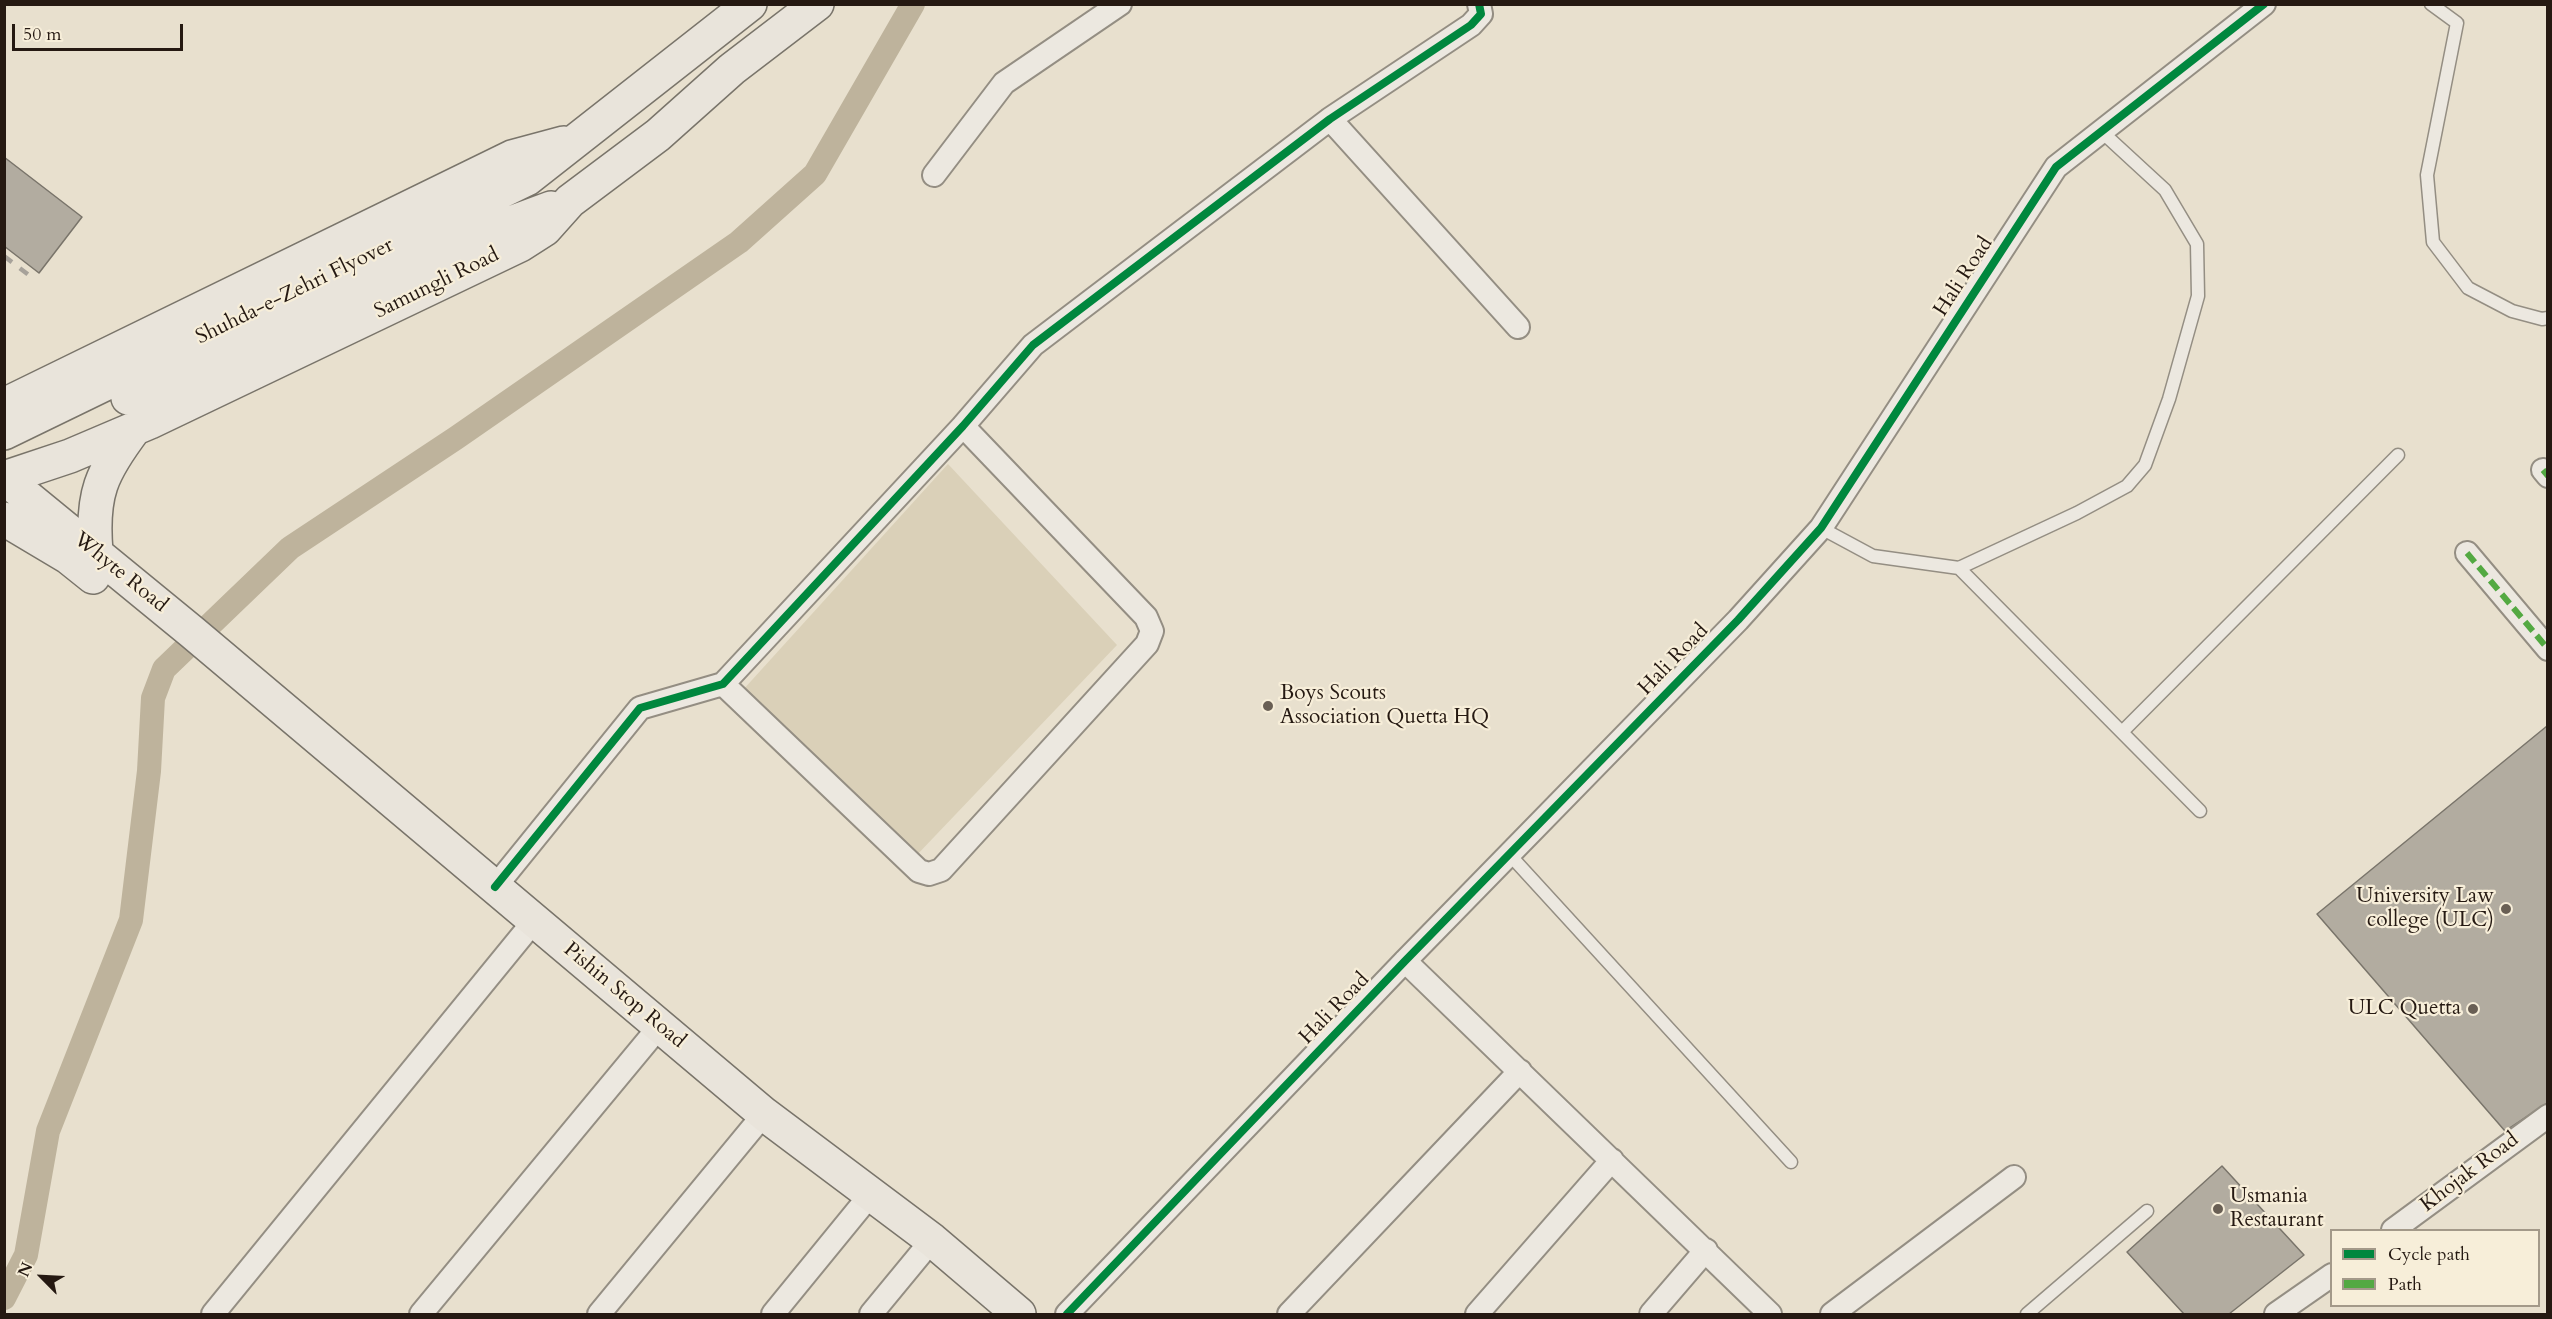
<!DOCTYPE html>
<html>
<head>
<meta charset="utf-8">
<style>
  body { margin:0 }
  #map { position:relative; width:2552px; height:1319px; overflow:hidden; background:#e8e0ce; font-family:Cardo,serif }
  canvas { display:block }
  .frame { position:absolute; inset:0; border:6px solid #251912; pointer-events:none }
  .legend { position:absolute; left:2330px; top:1229px; width:210px; height:78px; box-sizing:border-box; background:#f7eed9; border:2px solid #a39989; margin:0; padding:8px 10px; list-style:none; font-size:18px; color:#251912 }
  .legend li { display:flex; align-items:center; gap:12px; height:30px }
  .legend b { width:30px; border:2px solid #a39989 }
  .north { position:absolute; left:12px; top:1247px; width:60px; height:60px; -webkit-text-stroke:4px #f7eed9; paint-order:stroke; rotate:294deg; font-size:16px; font-weight:700; line-height:24px; text-align:center; color:#251912 }
  .north::after { content:''; display:block; margin:auto; width:21px; height:27px; background:#251912; clip-path:polygon(50% 0,100% 100%,50% 72%,0 100%) }
  .scale { position:absolute; left:12px; top:24px; width:171px; height:27px; box-sizing:border-box; border:3px solid #251912; border-top:0; padding-left:8px; font-size:18px; line-height:21px; white-space:nowrap; color:#251912; -webkit-text-stroke:4px #f7eed9; paint-order:stroke }
</style>
</head>
<body>
<div id="map">
<canvas width="2552" height="1319"></canvas>
<div class="frame"></div>
<ul class="legend">
<li><b style="height:8px;background:#00873e"></b>Cycle path</li>
<li><b style="height:8px;background:#53a942"></b>Path</li>
</ul>
<div class="north">N</div>
<div class="scale">50 m</div>
</div>
<script>
const g = document.querySelector('canvas').getContext('2d');
g.lineJoin = 'round';
function paint(path, color) { g.fillStyle = color; g.fill(path, 'evenodd'); }
function strokePath(path, color, width, dash) { g.strokeStyle = color; g.lineWidth = width; g.lineCap = dash ? 'butt' : 'round'; g.setLineDash(dash || []); g.stroke(path); }
function label(font, color, halo, rows, align = 'center') {
  g.font = font + ' Cardo,serif'; g.lineWidth = 4.5; g.setLineDash([]); g.textBaseline = 'middle'; g.strokeStyle = halo; g.fillStyle = color; for (const [text, x, y, turn = 0] of rows) {
    g.save(); g.translate(x, y); g.rotate((+turn || 0) * Math.PI / 180); g.textAlign = isNaN(turn) ? turn : align; if (halo) g.strokeText(text, 0, 0); g.fillText(text, 0, 0); g.restore();
  }
}
paint(new Path2D(`
  M948,464L1117,645L915,857L742,691Z`), '#dad0b8');
strokePath(new Path2D(`
  M4,1298L26,1255L48,1131L131,920L149,771L153,698L164,669L290,548L456,438L739,242L815,174L913,4`), '#beb39c', 24);
const building = new Path2D(`
  M4,157L82,217L39,273L4,246Z
  M2547,726V1103L2505,1131L2317,914Z
  M2222,1166L2304,1255L2229,1314H2184L2127,1252Z`);
paint(building, '#b2aca0');
strokePath(building, '#79746a', 1.5);
const service = new Path2D(`
  M2431,4L2457,23L2427,175L2433,242L2468,288L2512,311L2542,319L2548,318
  M1821,528L1873,556L1959,568L2077,513L2127,486L2145,465L2169,399L2198,296L2197,244L2165,190L2102,132
  M1959,568L2200,811
  M2122,732L2398,455
  M1509,854L1791,1162
  M2027,1314L2147,1211`);
const minor = new Path2D(`
  M1330,119L1518,327
  M934,175L1004,83L1120,4
  M2543,470L2548,476
  M2467,553L2548,649
  M723,684L919,871L929,874L941,870L1147,644L1152,631L1146,617L963,426
  M495,887L640,708L723,684L963,426L1033,345L1330,119L1471,25L1481,14L1479,4
  M1405,961L1770,1314
  M2393,1230L2548,1116
  M213,1314L534,921
  M421,1314L659,1027
  M599,1314L764,1114
  M773,1314L871,1194
  M871,1314L932,1240
  M1067,1314L1405,961L1738,620L1821,528L2056,167L2264,4
  M1289,1314L1520,1071
  M1477,1314L1612,1160
  M1651,1314L1706,1250
  M1832,1314L2014,1177
  M2276,1314L2332,1275`);
const primary = new Path2D(`
  M128,398L500,227L551,208
  M4,405L512,157L564,143
  M4,433L527,179L750,4
  M4,478L192,632L764,1114L932,1240L1019,1314
  M4,478L70,456L150,422L520,245L545,229L570,201L658,135L732,69L817,4
  M4,519L68,557L93,577
  M96,552C91,494 101,473 135,428`);
strokePath(service, '#948e83', 15);
strokePath(minor, '#948e83', 26);
strokePath(primary, '#79746a', 36);
strokePath(service, '#ece8e0', 12);
strokePath(minor, '#ece8e0', 22);
strokePath(primary, '#e9e4db', 33);
strokePath(new Path2D(`
  M4,256L30,276`), '#a7a29a', 4.5, [10, 10]);
strokePath(new Path2D(`
  M2543,470L2548,476
  M2467,553L2548,649`), '#53a942', 6, [12, 6]);
strokePath(new Path2D(`
  M495,887L640,708L723,684L963,426L1033,345L1330,119L1471,25L1481,14L1479,4
  M1067,1314L1405,961L1738,620L1821,528L2056,167L2264,4`), '#00873e', 8);
for (const [x, y, r, color] of [
  [1268,706,6,"#695f54"],
  [2506,909,6,"#695f54"],
  [2473,1009,6,"#695f54"],
  [2218,1209,6,"#695f54"]
]) { const dot = new Path2D(); dot.arc(x, y, r, 0, 2 * Math.PI); g.fillStyle = color; g.fill(dot); strokePath(dot, '#f7eed9', 2); }
label('21px', '#251912', '#f7eed9', [
  ["Hali Road",1964,277,-57],
  ["Samungli Road",437,284,-26],
  ["Shuhda-e-Zehri Flyover",295,292,-26],
  ["Whyte Road",120,573,39],
  ["Hali Road",1674,660,-46],
  ["Pishin Stop Road",624,996,40],
  ["Hali Road",1335,1009,-46],
  ["Khojak Road",2470,1173,-37]
]);
label('21px', '#251912', '#f7eed9', [
  ["Boys Scouts",1280,694],
  ["Association Quetta HQ",1280,718],
  ["University Law",2494,897,"right"],
  ["college (ULC)",2494,921,"right"],
  ["ULC Quetta",2461,1009,"right"],
  ["Usmania",2230,1197],
  ["Restaurant",2230,1221]
], 'left');
</script>
</body>
</html>
